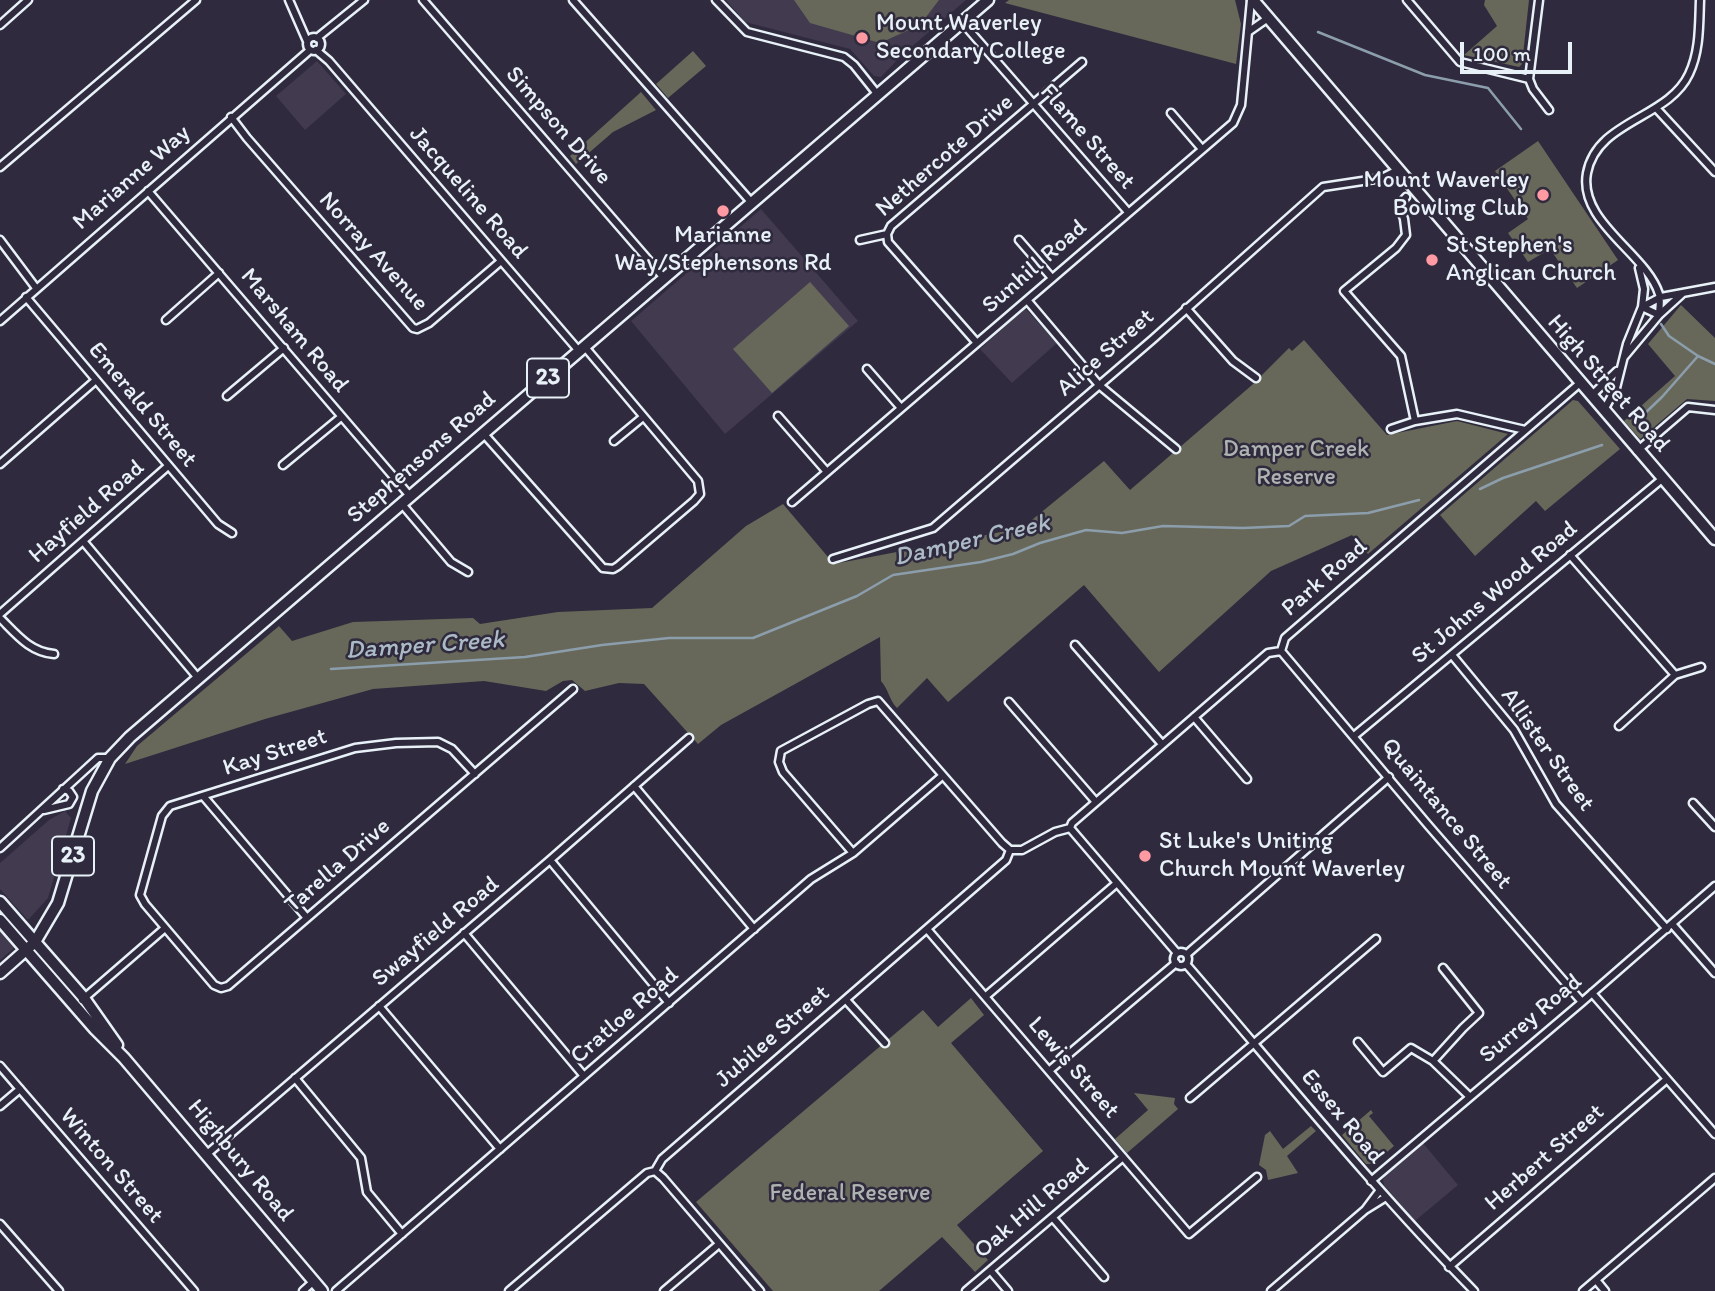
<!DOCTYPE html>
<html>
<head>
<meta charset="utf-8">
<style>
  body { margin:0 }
  #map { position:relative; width:1715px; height:1291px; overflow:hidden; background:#2f2a3d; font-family:Itim,sans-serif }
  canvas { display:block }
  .scale { position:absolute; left:1460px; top:42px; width:112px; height:32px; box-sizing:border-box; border:4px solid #e8f1f8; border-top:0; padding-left:9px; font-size:21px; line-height:24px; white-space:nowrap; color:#e8f1f8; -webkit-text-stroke:5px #2f2a3d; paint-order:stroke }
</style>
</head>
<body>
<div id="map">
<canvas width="1715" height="1291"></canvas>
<div class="scale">100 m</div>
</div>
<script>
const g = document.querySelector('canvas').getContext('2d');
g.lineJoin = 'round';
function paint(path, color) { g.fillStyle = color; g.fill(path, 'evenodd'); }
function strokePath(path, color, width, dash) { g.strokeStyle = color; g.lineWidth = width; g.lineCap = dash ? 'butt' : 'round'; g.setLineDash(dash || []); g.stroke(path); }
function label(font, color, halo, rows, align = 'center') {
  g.font = font + ' Itim,sans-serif'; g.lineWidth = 5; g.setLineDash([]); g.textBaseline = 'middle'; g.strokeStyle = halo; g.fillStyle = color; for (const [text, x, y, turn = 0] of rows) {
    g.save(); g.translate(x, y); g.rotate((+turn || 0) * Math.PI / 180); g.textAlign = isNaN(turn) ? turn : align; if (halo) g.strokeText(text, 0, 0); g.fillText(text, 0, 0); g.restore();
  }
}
paint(new Path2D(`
  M726,0H966L901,56L881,77L874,76L850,49L745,22Z
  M317,61L346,94L305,130L276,96Z
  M761,209L858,321L725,434L631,321Z
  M1025,308L1057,343L1012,383L980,349Z
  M65,811L71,818L48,898L29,919H27L0,889V863L49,820Z
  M0,931L14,948L0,960Z
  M1423,1143L1458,1185L1415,1221L1384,1185L1383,1180L1386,1172Z`), '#423a4f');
paint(new Path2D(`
  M794,0H939L920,25L880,43L810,23Z
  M1009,0H1235L1241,24L1236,64L1005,3Z
  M1485,0H1529L1522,64L1519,67L1464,55L1497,26L1484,5Z
  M693,51L706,66L668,98L656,84Z
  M641,92L656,110L613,132L576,164L570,156Z
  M1538,141L1618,260L1577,288L1550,249L1528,262L1508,233L1528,219L1495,171Z
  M810,282L849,326L772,393L733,349Z
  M1681,305L1715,338V401L1687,399L1640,439L1624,421L1675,376L1648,344Z
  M1304,340L1387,435L1457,421L1508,434L1368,554L1352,535L1271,571L1159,672L1084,585L948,702L927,678L897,708C889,700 889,690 881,681L880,637L721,725L698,744L644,684L619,683L585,691L572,680L563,681L546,691L484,681L373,689L265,719L125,764L137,746L279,626L292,641L353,622L473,618L480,624L558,612L652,608L746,526L783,504L834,564L1022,528L1104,461L1130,490L1252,385L1289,348L1292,351Z
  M1573,400L1578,401L1620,449L1545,511L1536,501L1475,556L1440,515Z
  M971,998L984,1015L951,1043L1043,1151L957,1225L988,1260L975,1272L942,1237L879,1291H773L696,1202L923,1010L938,1027Z
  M1134,1093L1175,1098L1174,1104L1178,1109L1127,1153L1115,1139L1148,1110Z
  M1371,1110L1373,1113L1369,1116L1394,1146L1373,1164H1366L1342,1135Z
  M1311,1126L1316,1131L1287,1156L1298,1173L1268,1180L1266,1170L1259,1165L1265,1135L1270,1131L1283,1149Z`), '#67685a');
strokePath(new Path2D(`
  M1318,32L1425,75L1488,88L1521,129
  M1661,324L1669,336L1698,356
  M1641,417L1662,397L1698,356L1715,364
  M1480,489L1503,478L1602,445
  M331,669L525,657L602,645L669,638H753L857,596L893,575L981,562L1013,554L1040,543L1086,530L1122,533L1163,526L1243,528L1289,526L1305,516L1368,513L1419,500`), '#8c9eac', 2.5);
const street = new Path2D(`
  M289,0L307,41
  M423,0L664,278
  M573,0L752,203
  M716,0L747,32L844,57L854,65L878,95
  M1407,0L1460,62L1529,79L1533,89L1549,110
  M962,22L1128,212
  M0,25L28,0
  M1248,32L1268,18
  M307 44a7 7 0 1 1 14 0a7 7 0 1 1-14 0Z
  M317,38L364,0
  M316,50L329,61L579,351
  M1529,79L1539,0
  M1656,108L1715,172
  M1171,113L1202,149
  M231,117L247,138L413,328L417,329L429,323L501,261
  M0,167L196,0
  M148,191L410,496
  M1406,197L1399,205L1404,219L1406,235L1396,248L1344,291L1401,356L1415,421
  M887,234L888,242L977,343
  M0,240L36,288
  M860,240L887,234L891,226L1082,62
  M1019,240L1052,278
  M26,297L218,524L232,533
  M1027,300L1099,385L1176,449
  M1642,307L1659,315C1659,309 1661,301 1659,294C1646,253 1578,222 1587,173C1597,120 1668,119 1689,74C1700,51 1699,25 1700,0
  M1642,307L1661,297L1715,287
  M1186,308L1233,361L1256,378
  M166,320L219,273
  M0,321L310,50
  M1624,357L1659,315L1682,294
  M867,369L901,408
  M227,396L284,348
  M1591,396L1617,371
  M1604,410L1616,388L1627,344L1642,307L1644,289L1639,268
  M778,416L827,472
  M1391,429L1415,421L1457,414L1525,430
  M483,433L603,568L613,569L618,566L694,501L700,494L698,481L584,346
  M614,441L643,417
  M1637,451L1688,407L1715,410
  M0,464L96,380
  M283,465L341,417
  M792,502L1233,123L1241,105L1251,0
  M401,503L451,562L468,572
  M83,541L198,678
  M1570,555L1675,675
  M833,559L933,528L1153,339L1323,187L1382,178L1398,170
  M0,614L168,466
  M0,618C17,635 30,652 54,654
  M1075,645L1162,744
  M1281,651L1428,825L1582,1002
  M1452,655L1514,730L1556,804L1667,929
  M1009,702L1096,802
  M1194,717L1247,779
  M1619,726L1675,675L1701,667
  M1354,736L1662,479
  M475,774L452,749L438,742L396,743L355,748L170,806L162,816L140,895L145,904L214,985L221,988L228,986L573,689
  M634,786L754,929
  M204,797L307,918
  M1693,803L1715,827
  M44,810L69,804L73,797L69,791L63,789
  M1070,828L1072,823L1268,653L1281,651L1285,638L1580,383
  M1070,828L1177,953
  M0,848L98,758H110
  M853,853L783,772L779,762L781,751L868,704L878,701L1002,843L1010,850
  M550,860L669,1003
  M1672,924L1715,973
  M927,929L1189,1234L1257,1177
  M464,933L584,1076
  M1174 959a7 7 0 1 1 14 0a7 7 0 1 1-14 0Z
  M1187,954L1389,777
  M1186,964C1281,1074 1372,1187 1474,1291
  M1592,993L1715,1134
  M986,996L1117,883
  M82,1000L165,928
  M846,1000L885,1043
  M379,1006L500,1149
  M1358,1042L1383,1072L1411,1048L1433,1061L1463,1028L1479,1013L1443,968
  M1433,1061L1470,1097
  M0,1066L194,1291
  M1050,1070L1176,963
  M295,1078L361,1158L367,1192L402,1234
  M1190,1098L1376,939
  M0,1106L20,1089
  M207,1154L550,860L689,738
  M655,1171L662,1159L1006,860L1010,850H1022L1055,832L1070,828
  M655,1171L663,1178L760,1291
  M1371,1181L1582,1002L1715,886
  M1365,1210L1380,1190
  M1053,1218L1104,1277
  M0,1224L59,1291
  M1449,1267L1667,1079
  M991,1271L1008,1291
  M1596,1280L1605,1291
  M303,1291L314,1281
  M336,1291L811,879L853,853L942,776
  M509,1291L647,1173L655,1171
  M664,1291L719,1244
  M966,1291L1123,1157
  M1271,1291L1365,1210L1386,1197
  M1583,1291L1715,1178`);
const primary = new Path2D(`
  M1253,0L1715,539
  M0,902L84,998L117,1045
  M0,920L95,1029L124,1058L322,1291
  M0,973L35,942L58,903L92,791L110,758L130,737L988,0`);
strokePath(street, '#e8f1f8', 11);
strokePath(primary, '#e8f1f8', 15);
strokePath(street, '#2f2a3d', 6);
strokePath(primary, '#2f2a3d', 10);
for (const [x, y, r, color] of [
  [862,38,7,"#ff9aa2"],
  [1543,195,7,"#ff9aa2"],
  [723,211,7,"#ff9aa2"],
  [1432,260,7,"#ff9aa2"],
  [1145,856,7,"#ff9aa2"]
]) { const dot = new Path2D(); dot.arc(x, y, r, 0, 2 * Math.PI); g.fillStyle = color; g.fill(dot); strokePath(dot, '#2f2a3d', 2.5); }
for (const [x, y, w] of [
  [548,378,42],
  [73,856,42]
]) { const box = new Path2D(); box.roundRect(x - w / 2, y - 19.5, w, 39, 5); g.fillStyle = '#2f2a3d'; g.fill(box); strokePath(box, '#e8f1f8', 2); }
label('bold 23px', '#e8f1f8', null, [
  ["23",548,378],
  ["23",73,856]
]);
label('24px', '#e8f1f8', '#2f2a3d', [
  ["Mount Waverley",876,24],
  ["Secondary College",876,52],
  ["Mount Waverley",1529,181,"right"],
  ["Bowling Club",1529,209,"right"],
  ["Marianne",723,236,"center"],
  ["Way/Stephensons Rd",723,264,"center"],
  ["St Stephen's",1446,246],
  ["Anglican Church",1446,274],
  ["St Luke's Uniting",1159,842],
  ["Church Mount Waverley",1159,870]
], 'left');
label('24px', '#e8f1f8', '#2f2a3d', [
  ["Simpson Drive",558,126,49],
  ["Flame Street",1087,137,49],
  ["Nethercote Drive",945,156,-41],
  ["Marianne Way",132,178,-41],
  ["Jacqueline Road",468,193,49],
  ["Norray Avenue",373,252,48],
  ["Sunhill Road",1035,267,-41],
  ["Marsham Road",294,331,50],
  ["Alice Street",1106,353,-41],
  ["High Street Road",1608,384,49],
  ["Emerald Street",142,405,50],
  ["Stephensons Road",422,458,-41],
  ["Hayfield Road",87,512,-41],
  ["Park Road",1325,578,-41],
  ["St Johns Wood Road",1495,593,-40],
  ["Allister Street",1547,750,55],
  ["Kay Street",275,753,-18],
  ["Quaintance Street",1446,814,50],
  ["Tarella Drive",338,866,-41],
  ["Swayfield Road",436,932,-40],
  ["Cratloe Road",625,1016,-41],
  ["Surrey Road",1531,1019,-40],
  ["Jubilee Street",773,1037,-41],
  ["Lewis Street",1073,1068,49],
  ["Essex Road",1342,1117,50],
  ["Herbert Street",1545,1158,-41],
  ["Highbury Road",240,1161,50],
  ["Winton Street",111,1166,49],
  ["Oak Hill Road",1032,1209,-40]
]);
label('24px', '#aeb3b1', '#2f2a3d', [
  ["Damper Creek",1296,450],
  ["Reserve",1296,478],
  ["Federal Reserve",850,1194]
]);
label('italic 26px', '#abbac5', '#2f2a3d', [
  ["Damper Creek",972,541,-13],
  ["Damper Creek",425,646,-4]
]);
</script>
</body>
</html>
